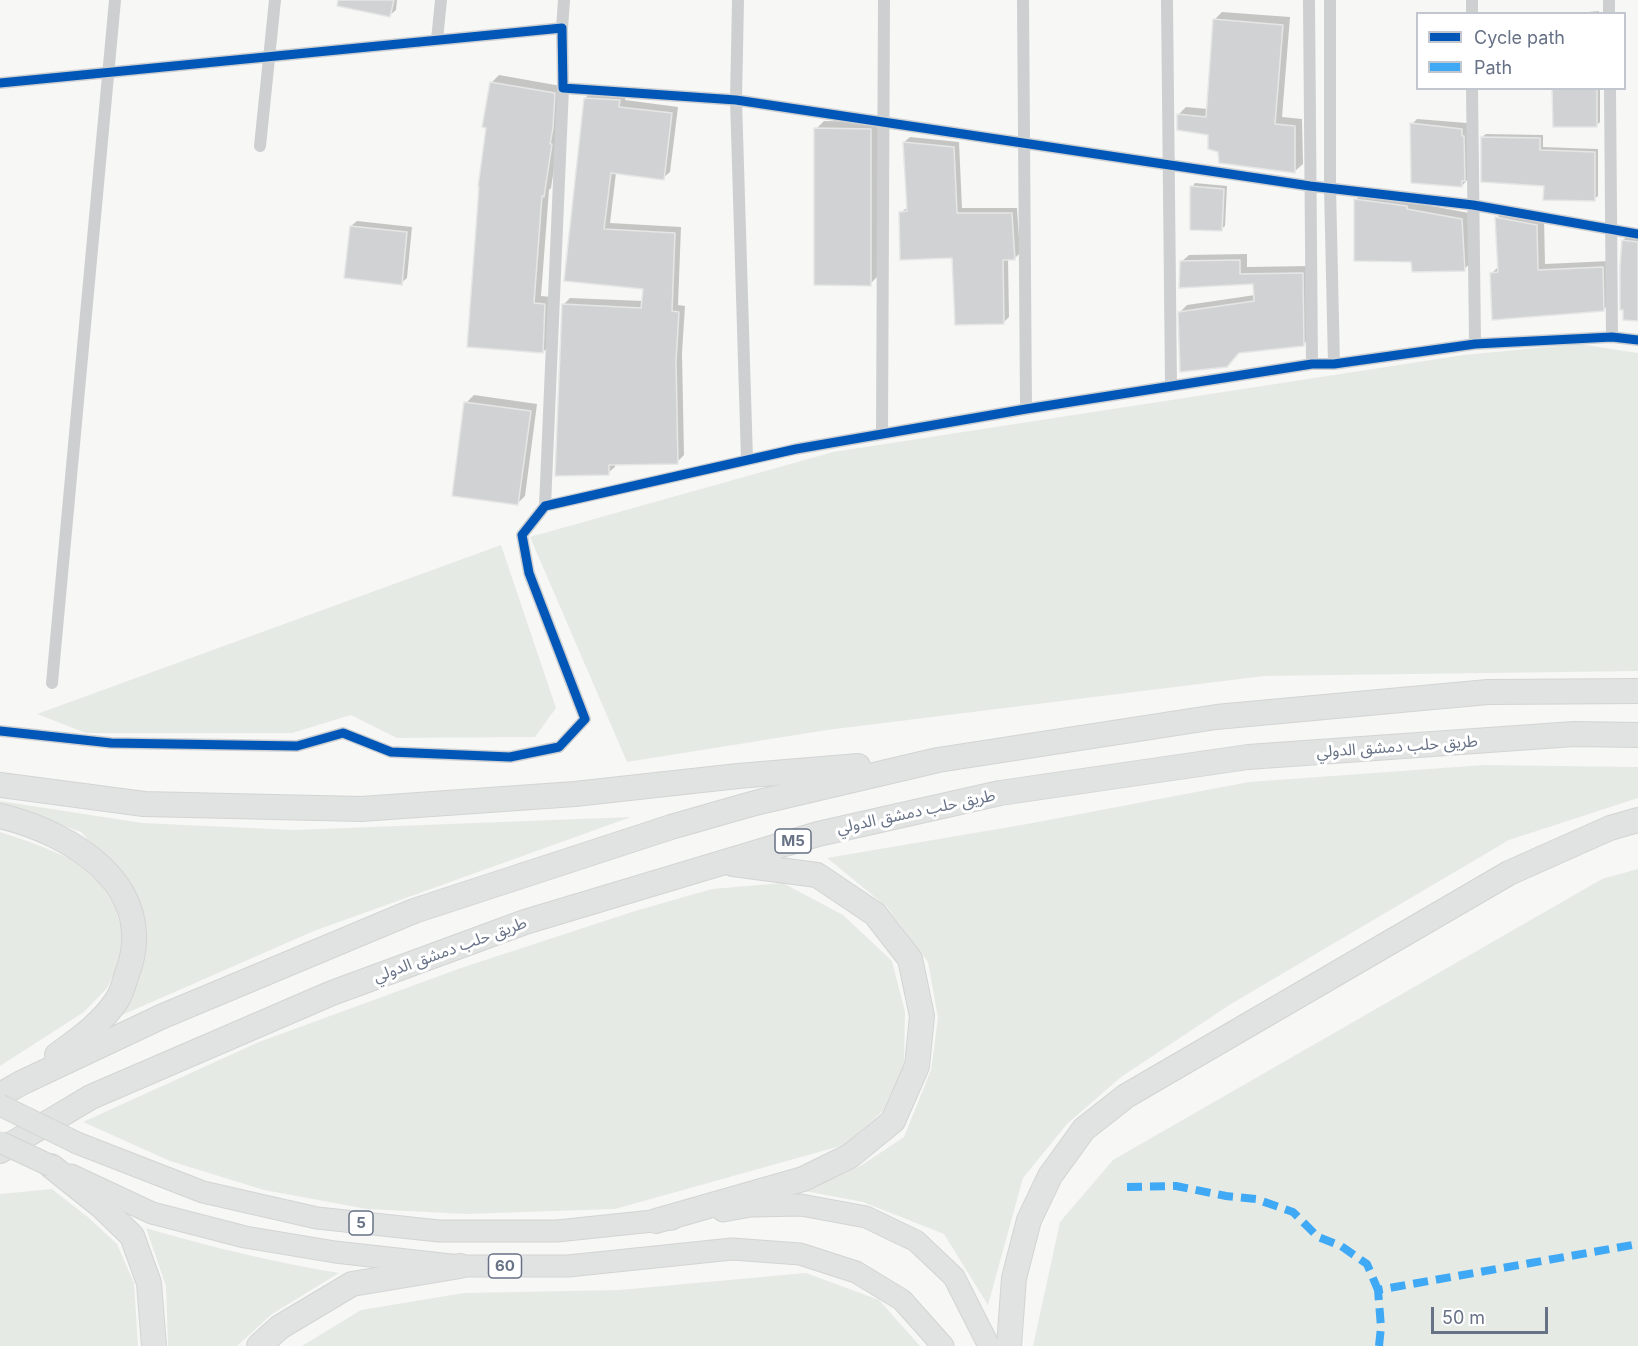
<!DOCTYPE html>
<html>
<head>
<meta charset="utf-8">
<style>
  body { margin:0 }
  #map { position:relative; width:1638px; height:1346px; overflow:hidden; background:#f7f7f6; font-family:Inter,sans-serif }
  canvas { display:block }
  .legend { position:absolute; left:1416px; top:12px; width:210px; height:78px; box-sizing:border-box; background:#fff; border:2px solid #c2c7cf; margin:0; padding:8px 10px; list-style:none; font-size:18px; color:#677286 }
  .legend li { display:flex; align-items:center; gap:12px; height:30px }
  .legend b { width:30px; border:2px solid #c2c7cf }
  .scale { position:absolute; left:1431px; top:1307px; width:117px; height:27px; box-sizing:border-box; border:3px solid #677286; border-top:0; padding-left:8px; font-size:18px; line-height:21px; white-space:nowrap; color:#677286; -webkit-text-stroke:4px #fff; paint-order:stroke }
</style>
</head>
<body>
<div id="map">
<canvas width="1638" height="1346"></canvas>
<ul class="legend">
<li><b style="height:8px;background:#0057b8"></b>Cycle path</li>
<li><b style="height:8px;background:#3fa9f5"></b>Path</li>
</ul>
<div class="scale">50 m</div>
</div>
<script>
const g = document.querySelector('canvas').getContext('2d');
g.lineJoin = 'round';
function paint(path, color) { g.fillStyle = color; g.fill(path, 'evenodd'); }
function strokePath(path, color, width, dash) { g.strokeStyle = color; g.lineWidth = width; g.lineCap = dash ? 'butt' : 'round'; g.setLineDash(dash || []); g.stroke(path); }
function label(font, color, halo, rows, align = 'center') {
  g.font = font + ' Inter,"Noto Sans Arabic",sans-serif'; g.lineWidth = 6; g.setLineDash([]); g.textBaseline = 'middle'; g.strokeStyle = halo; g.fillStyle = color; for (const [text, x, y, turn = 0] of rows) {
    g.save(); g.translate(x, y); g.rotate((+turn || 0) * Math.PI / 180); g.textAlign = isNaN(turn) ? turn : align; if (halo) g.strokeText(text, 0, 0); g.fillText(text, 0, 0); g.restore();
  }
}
paint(new Path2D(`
  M1579,344L1638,353V671L1264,676L827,730L627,762L530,537L833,452L1464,355Z
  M501,545L556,708L535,737L397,738L351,715L292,733H86L37,714Z
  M1484,765L1638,767V798L1509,840L1231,1004L1121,1077L1067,1124L1023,1178L988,1305L944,1234L863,1202L805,1191L862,1165L904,1137L931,1070L938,1018L928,962L887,907L827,858L1027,824L1249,782Z
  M0,801L142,823L294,830L631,817L314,931L122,1015L138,974L127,882L81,832L16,809L0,806Z
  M0,832L33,843L74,860L99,883L115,906L122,932L121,959L107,988L84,1012L0,1066Z
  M1638,869V1346H1033L1060,1222L1113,1160L1602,879Z
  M783,883L843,915L892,961L905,1012L904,1065L883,1111L844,1145L615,1209L466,1214L367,1209L264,1190L170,1161L83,1122L259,1042L461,968L635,911L712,889Z
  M52,1189L89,1218L117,1244L134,1283L138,1346H0V1194Z
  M146,1228C210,1247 273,1262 339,1273L272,1314L237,1346H168L166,1286Z
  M806,1273L879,1300L920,1346H302L361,1310L464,1293L619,1290Z`), '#e6eae4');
paint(new Path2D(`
  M341,0H397L396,10L390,15Z
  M1599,11V14H1565Z
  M1222,12L1290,17L1282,117L1302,119L1303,164L1295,171L1219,150L1210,134L1178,115L1186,107L1208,109L1214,20Z
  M499,75L561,86L559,137L551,188L549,190L541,296L552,297L550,345L543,352L492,82Z
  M1553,88H1600V122L1597,125Z
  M592,92L626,94L625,100L678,107L670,172L663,178L616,173L610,223L681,227L678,305L685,306L682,353L684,455L677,462L615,463V467L608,473L563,305L570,298L643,301L644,288L565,280L585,98Z
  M1417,119L1467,123V180L1462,186L1412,124Z
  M824,121L878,122V276L870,284L816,129Z
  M1486,134L1543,135V147L1598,149V196L1594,199L1546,184L1482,137Z
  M910,137L959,142L962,208H1017L1020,253L1015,258H1008L1009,317L1004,322L953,257L900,213L908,207L904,142Z
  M1195,183L1227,186L1225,226L1221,229L1192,187Z
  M1362,193L1469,213L1471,263L1464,269L1413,261L1356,200Z
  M1504,211L1544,218L1545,264L1610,261V303L1603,310L1492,273L1499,266L1497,218Z
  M357,221L412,227L407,278L401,283L351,226Z
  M1630,234L1638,235V320L1625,308L1623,240Z
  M1247,254V267L1310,266V337L1303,345L1180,312L1187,305L1255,295L1254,283L1181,262L1189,255Z
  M474,395L537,404L525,496L517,504L466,403Z`), '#0003');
const building = new Path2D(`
  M338,0H394L390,17L337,6Z
  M1213,19L1283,25L1275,124L1295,126V173L1219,163L1218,152L1208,149V135L1177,130V114L1206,117Z
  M490,82L555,93L553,128L550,144H552L544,197L542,196L534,303L545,304L543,353L467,347L479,187H478L486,128L482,127Z
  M1552,88H1597V127H1553Z
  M584,98L620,100L619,107L672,113L664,180L611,173L604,229L675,233L672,311L679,312L676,361L678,464L609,465V475L555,476L562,304L641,308L643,289L564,281Z
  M1410,123L1462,129V136H1464L1465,181H1462V187L1411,183Z
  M814,128L871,129V286L814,285Z
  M1481,137L1540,138V150L1595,152V201L1543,200L1544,186L1481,182Z
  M903,142L954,147L957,213H1012L1015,260H1003L1004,324L955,325L952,258L900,260L899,212L907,211Z
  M1190,186L1224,189L1222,231L1190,230Z
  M1354,199L1407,206V209L1462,219L1465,271L1412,272L1411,262L1354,261Z
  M1495,217L1537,225L1538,270L1603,267L1604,311L1492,320L1490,273L1498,272Z
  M350,226L407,232L402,285L344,278Z
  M1622,240L1638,242V321L1623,320V310H1620V266Z
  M1240,260V274L1303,273L1304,346L1239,353L1227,367L1180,372L1178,312L1254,301L1253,284L1179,288L1180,261Z
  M464,402L531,411L518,505L452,496Z`);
paint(building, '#d1d2d3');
strokePath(building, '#e6e6e6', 1.5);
const trunk = new Path2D(`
  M77,1143L203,1192L317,1218L439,1231H557L672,1219
  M71,1175L152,1213L245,1237L335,1252L460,1266H568L732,1249L800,1254L856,1272L902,1300L943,1346
  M723,1211L751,1206L801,1205L866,1217L916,1241L954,1277L989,1346`);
const motorway = new Path2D(`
  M0,785L144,804L361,809L575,794L738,776L858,766
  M0,816C72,833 160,887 127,974C124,983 122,992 117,1000C102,1023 79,1039 57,1055
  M0,1095L21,1083L163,1016L414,911L671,827L755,803L938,760L1216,717L1488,692L1638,691
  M0,1151L91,1097L332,993L525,922L818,834L1000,793L1248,757L1574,734L1638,735
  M51,1166L101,1206L132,1236L149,1283L154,1346
  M656,1221L803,1179L850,1156L893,1121L917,1066L922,1016L910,959L875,914L817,875L733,864
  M259,1346L280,1327L352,1284L460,1266
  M1009,1346L1014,1278L1029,1220L1050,1176L1084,1129L1126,1096L1509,873L1610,828L1638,820`);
strokePath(trunk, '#d3d4d4', 23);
strokePath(motorway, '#d3d4d4', 26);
strokePath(new Path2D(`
  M738,0L736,100L747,460
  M1023,0L1026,409
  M1167,0L1171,386
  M1309,0L1312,364
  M1330,0V187L1334,364
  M1472,0V14
  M1609,0V14
  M562,28L564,0
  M437,40L441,0
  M0,83L562,28L563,88L736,100L1310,186L1473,205L1638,234
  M1472,88L1475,344
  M1610,88L1612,337
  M260,146L275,0
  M882,434L884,0
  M545,506L563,88
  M52,683L115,0
  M0,731L111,743L297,746L343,733L391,752L510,757L559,747L585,719L529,573L522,535L545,506L796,449L1026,409L1312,364H1334L1475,344L1612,337L1638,340`), '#cecfd1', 12);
strokePath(trunk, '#e1e2e2', 21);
strokePath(motorway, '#e1e2e2', 24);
const trunkBridge = new Path2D(`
  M0,1105L77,1143
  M0,1142L51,1166`);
strokePath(trunkBridge, '#d3d4d4', 23, []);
strokePath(trunkBridge, '#e1e2e2', 21);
strokePath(new Path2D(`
  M1127,1187L1176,1186L1226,1196L1256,1199L1293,1212L1318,1237L1341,1246L1367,1264L1378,1290
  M1379,1346L1381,1327L1378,1290L1638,1244`), '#3fa9f5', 8, [15, 8]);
strokePath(new Path2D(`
  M0,83L562,28L563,88L736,100L1310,186L1473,205L1638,234
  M0,731L111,743L297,746L343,733L391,752L510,757L559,747L585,719L529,573L522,535L545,506L796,449L1026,409L1312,364H1334L1475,344L1612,337L1638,340`), '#0057b8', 9);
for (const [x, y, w] of [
  [793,841,36],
  [361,1223,24],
  [505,1266,33]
]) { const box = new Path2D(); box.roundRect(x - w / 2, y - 12, w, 24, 4.5); g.fillStyle = '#fff'; g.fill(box); strokePath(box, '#677286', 1.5); }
label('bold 15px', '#677286', null, [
  ["M5",793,841],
  ["5",361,1223],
  ["60",505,1266]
]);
label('16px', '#677286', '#fff', [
  ["طريق حلب دمشق الدولي",1397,747,-4],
  ["طريق حلب دمشق الدولي",916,812,-12],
  ["طريق حلب دمشق الدولي",450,950,-20]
]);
</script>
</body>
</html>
